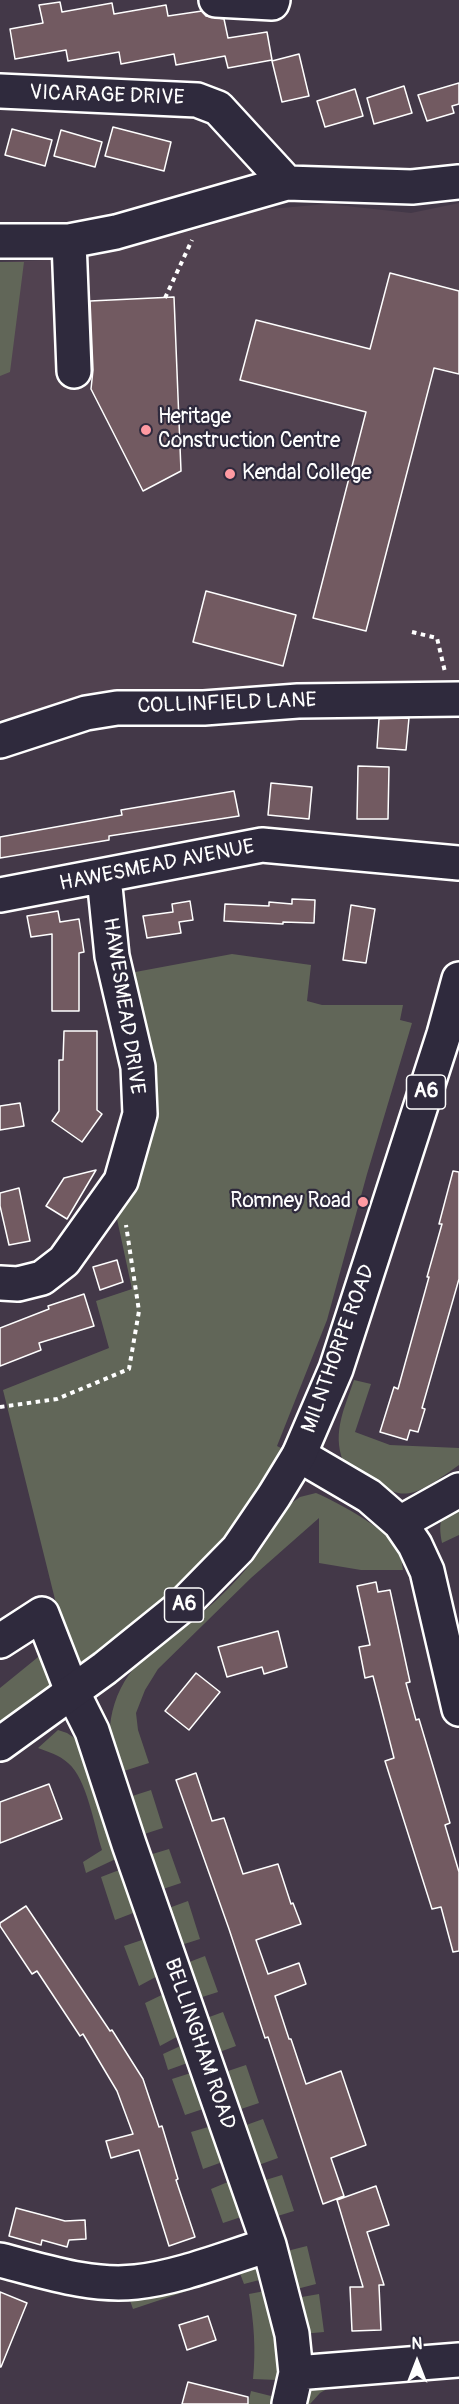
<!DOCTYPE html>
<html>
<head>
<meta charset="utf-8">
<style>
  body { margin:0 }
  #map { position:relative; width:459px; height:2404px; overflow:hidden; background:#433848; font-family:Pangolin,sans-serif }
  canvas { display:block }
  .north { position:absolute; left:387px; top:2332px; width:60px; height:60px; -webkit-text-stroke:4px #2f2a3d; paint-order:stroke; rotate:0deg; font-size:16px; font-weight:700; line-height:24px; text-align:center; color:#fff }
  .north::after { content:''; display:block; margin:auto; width:21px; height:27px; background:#fff; clip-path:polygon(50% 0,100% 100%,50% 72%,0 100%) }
</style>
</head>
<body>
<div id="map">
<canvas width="459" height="2404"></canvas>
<div class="north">N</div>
</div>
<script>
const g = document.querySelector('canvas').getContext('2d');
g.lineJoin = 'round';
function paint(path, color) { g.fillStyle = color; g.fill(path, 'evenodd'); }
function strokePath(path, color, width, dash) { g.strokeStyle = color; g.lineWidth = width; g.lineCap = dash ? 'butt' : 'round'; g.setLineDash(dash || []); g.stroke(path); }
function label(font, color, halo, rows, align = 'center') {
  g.font = font + ' Pangolin,sans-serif'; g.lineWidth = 4.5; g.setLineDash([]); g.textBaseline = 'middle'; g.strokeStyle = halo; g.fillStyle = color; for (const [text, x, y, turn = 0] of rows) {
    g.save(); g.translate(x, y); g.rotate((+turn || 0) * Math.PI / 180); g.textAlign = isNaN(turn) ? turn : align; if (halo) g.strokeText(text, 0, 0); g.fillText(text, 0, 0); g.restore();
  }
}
paint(new Path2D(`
  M459,203V685L47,709L0,720V262L65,259L95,254L210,226L246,211L327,204L411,213Z`), '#514250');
paint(new Path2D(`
  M0,262H24L10,372L0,376Z
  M232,954L311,965L307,1001L322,1005H403L400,1020L412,1023L367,1174L327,1320L277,1446L289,1452L232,1533L153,1609L73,1672L3,1390L109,1348L96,1301L132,1289L117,1219L135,1181L130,973Z
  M354,1380L371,1384L355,1432L390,1445L459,1448V1465C399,1508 402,1499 343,1461C332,1432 345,1407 354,1380Z
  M316,1493C339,1503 394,1532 401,1555C402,1560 402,1565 403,1570H361L319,1563V1518L251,1578L158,1669L145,1690L136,1713L138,1730L149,1763L124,1771L118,1770C100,1734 113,1685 144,1658C155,1648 169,1640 180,1631C203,1613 228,1591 247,1568C263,1549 276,1525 290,1504L300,1497Z
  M459,1502V1535L442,1543C438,1521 440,1514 459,1502Z
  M48,1649L61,1684L0,1729V1688Z
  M58,1730L67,1733L79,1741L122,1856L86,1873L83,1862L102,1850C94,1825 87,1779 68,1763C59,1755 49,1752 38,1748Z
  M151,1790L163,1828L138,1836L126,1798Z
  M169,1849L181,1883L157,1891L146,1856Z
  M127,1867L141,1910L115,1920L101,1877Z
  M188,1901L200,1939L178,1946L166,1909Z
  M151,1937L163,1973L139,1986L124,1946Z
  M205,1956L218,1992L196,1999L184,1964Z
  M170,1991L184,2033L160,2046L145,2003Z
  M223,2012L236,2046L214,2054L201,2020Z
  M187,2043L193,2061L168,2070L163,2054Z
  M246,2065L259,2103L235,2111L222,2073Z
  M197,2071L209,2107L185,2115L172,2079Z
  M263,2119L278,2158L253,2167L238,2128Z
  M215,2125L228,2160L203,2169L191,2132Z
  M282,2175L294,2211L271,2218L259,2182Z
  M235,2179L247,2215L223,2223L211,2189Z
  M307,2246L316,2284L293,2290L283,2252Z
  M236,2263L257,2265L267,2278L244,2284Z
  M227,2265L232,2276L133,2309L129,2298Z
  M270,2290L279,2357L277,2380L253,2379C256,2350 254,2323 249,2294Z
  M319,2294L324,2332L302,2334L296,2298Z
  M328,2384L327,2389L320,2393L310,2404H298C306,2390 311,2386 328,2384Z
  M251,2391L275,2397L274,2404H248Z`), '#616658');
const building = new Path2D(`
  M60,2L62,12L112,3L114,14L166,5L168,16L202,11L206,16L224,19L228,38L267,32L272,60L228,68L225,56L176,65L174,54L121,64L119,52L68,61L66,50L15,59L10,29L43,23L39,5Z
  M299,54L309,96L282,102L272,61Z
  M459,83V104L452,106L454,113L427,121L418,95Z
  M404,86L412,113L374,124L367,98Z
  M355,89L363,116L325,127L317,101Z
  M113,127L171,142L164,171L105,156Z
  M12,129L52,140L45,166L5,155Z
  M61,130L102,142L95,167L54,156Z
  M390,273L459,291V374L434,368L366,631L313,618L366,412L240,380L256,320L370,349Z
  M174,297L181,471L143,491L91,389L93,370L90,301Z
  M206,591L296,615L283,666L193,642Z
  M409,718L406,750L377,748L379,719Z
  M358,766L389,767L388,819H357Z
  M271,783L312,787L309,819L268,815Z
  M234,791L239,816L109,836V840L0,858V837L122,815L121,810Z
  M292,899L315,900L314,923L283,922V924L224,921L225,904L269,906V902L292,904Z
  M190,901L193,920L179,922L181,933L147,938L143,916L173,912L172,904Z
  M351,905L375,909L366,963L343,960Z
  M58,911L60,922L79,919L84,952L79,953V1011H52V934L31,937L27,916Z
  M64,1031H97V1110L102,1114L82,1142L52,1121L59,1111V1060H63Z
  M20,1103L24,1126L0,1130V1106Z
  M96,1170L67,1219L46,1206L64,1178Z
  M453,1171L459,1172V1279L422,1408L425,1409L418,1432L410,1430L407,1440L380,1432L394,1387L398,1389L429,1277H427L442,1224H439Z
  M19,1188L30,1241L9,1245L0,1206V1193Z
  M117,1260L123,1282L100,1290L93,1267Z
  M84,1294L94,1326L39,1343L41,1350L0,1366V1328L49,1309L48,1306Z
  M376,1582L378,1592L390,1590L410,1682L406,1683L416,1720L419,1719L450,1823L445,1825L459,1872V1951L453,1952L441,1907L432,1909L385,1761L394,1758L373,1676L365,1678L359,1647L370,1645L357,1586Z
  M278,1631L287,1667L264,1674L262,1667L227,1677L218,1647Z
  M196,1673L220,1692L189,1730L165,1711Z
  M196,1773L212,1821L224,1818L243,1874L278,1864L291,1904L293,1903L301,1924L256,1940L268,1974L299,1963L306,1984L275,1996L289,2039H291L306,2084L341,2071L366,2145L331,2158L344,2196L323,2204L268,2037L265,2038L229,1929L176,1780Z
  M49,1784L62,1819L0,1843V1802Z
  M26,1906L110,2031L112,2030L143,2079L159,2127L162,2126L178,2179L176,2180L195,2237L169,2246L139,2150L111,2158L106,2141L133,2134L117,2091L83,2034L80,2036L37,1971L32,1974L0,1926V1923Z
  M376,2186L389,2225L367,2232L384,2285H379L381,2330L352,2331L350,2287H363L337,2200Z
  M16,2208L65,2221L85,2220L86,2239L69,2240L67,2247L42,2240L41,2245L9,2236Z
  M0,2292L27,2303L1,2367H0Z
  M208,2316L216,2340L187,2350L179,2325Z
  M188,2382L248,2397V2404H182Z`);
paint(building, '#725a61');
strokePath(building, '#fff', 1.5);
const minor = new Path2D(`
  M216,0L272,3L273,0
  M0,91L197,100L218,108L287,183
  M0,241H69L116,232L287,183L412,187L459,182
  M69,241L74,371
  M0,741L86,713L117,708H204L298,701L459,699
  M0,895L262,845L459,863
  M0,1283L18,1284L42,1278L64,1261L121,1181L140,1114L138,1067L112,956L104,877
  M299,1455L369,1496L400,1523L415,1545L427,1571L459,1709
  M400,1523L459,1490
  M0,1641L42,1614L72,1691L92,1731L129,1844L269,2245L292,2334L296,2373L289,2404
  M0,2260C44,2271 90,2287 136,2282C181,2277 226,2258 269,2245
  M296,2373L459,2360`);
const highway = new Path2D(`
  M0,1744L105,1668L183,1605L238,1549L274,1496L299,1455L336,1369L444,1034L459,979`);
strokePath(minor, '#fff', 38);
strokePath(highway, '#fff', 38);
strokePath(new Path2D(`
  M165,298L192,240
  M412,632L437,638L445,672
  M0,1407L57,1399L129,1369L139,1311L126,1225`), '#fff', 4, [4.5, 4.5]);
strokePath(minor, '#2f2a3d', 33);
strokePath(highway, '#2f2a3d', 33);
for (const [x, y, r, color] of [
  [146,430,6,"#ff9aa2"],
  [230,474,6,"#ff9aa2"],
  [363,1202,6,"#ff9aa2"]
]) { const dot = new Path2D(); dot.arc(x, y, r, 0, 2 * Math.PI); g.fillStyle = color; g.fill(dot); strokePath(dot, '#2f2a3d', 2); }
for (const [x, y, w] of [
  [426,1092,39],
  [184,1605,39]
]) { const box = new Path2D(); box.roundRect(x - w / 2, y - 17, w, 34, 4.5); g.fillStyle = '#2f2a3d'; g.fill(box); strokePath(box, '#fff', 1.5); }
label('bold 20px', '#fff', null, [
  ["A6",426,1092],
  ["A6",184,1605]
]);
label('21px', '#fff', '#2f2a3d', [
  ["VICARAGE DRIVE",107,96,2],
  ["COLLINFIELD LANE",227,704,-2],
  ["HAWESMEAD AVENUE",157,866,-11],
  ["HAWESMEAD DRIVE",123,1006,81],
  ["MILNTHORPE ROAD",339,1349,-70],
  ["BELLINGHAM ROAD",199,2044,71]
]);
label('21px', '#fff', '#2f2a3d', [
  ["Heritage",158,418],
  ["Construction Centre",158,442],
  ["Kendal College",242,474],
  ["Romney Road",351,1202,"right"]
], 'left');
</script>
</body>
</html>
